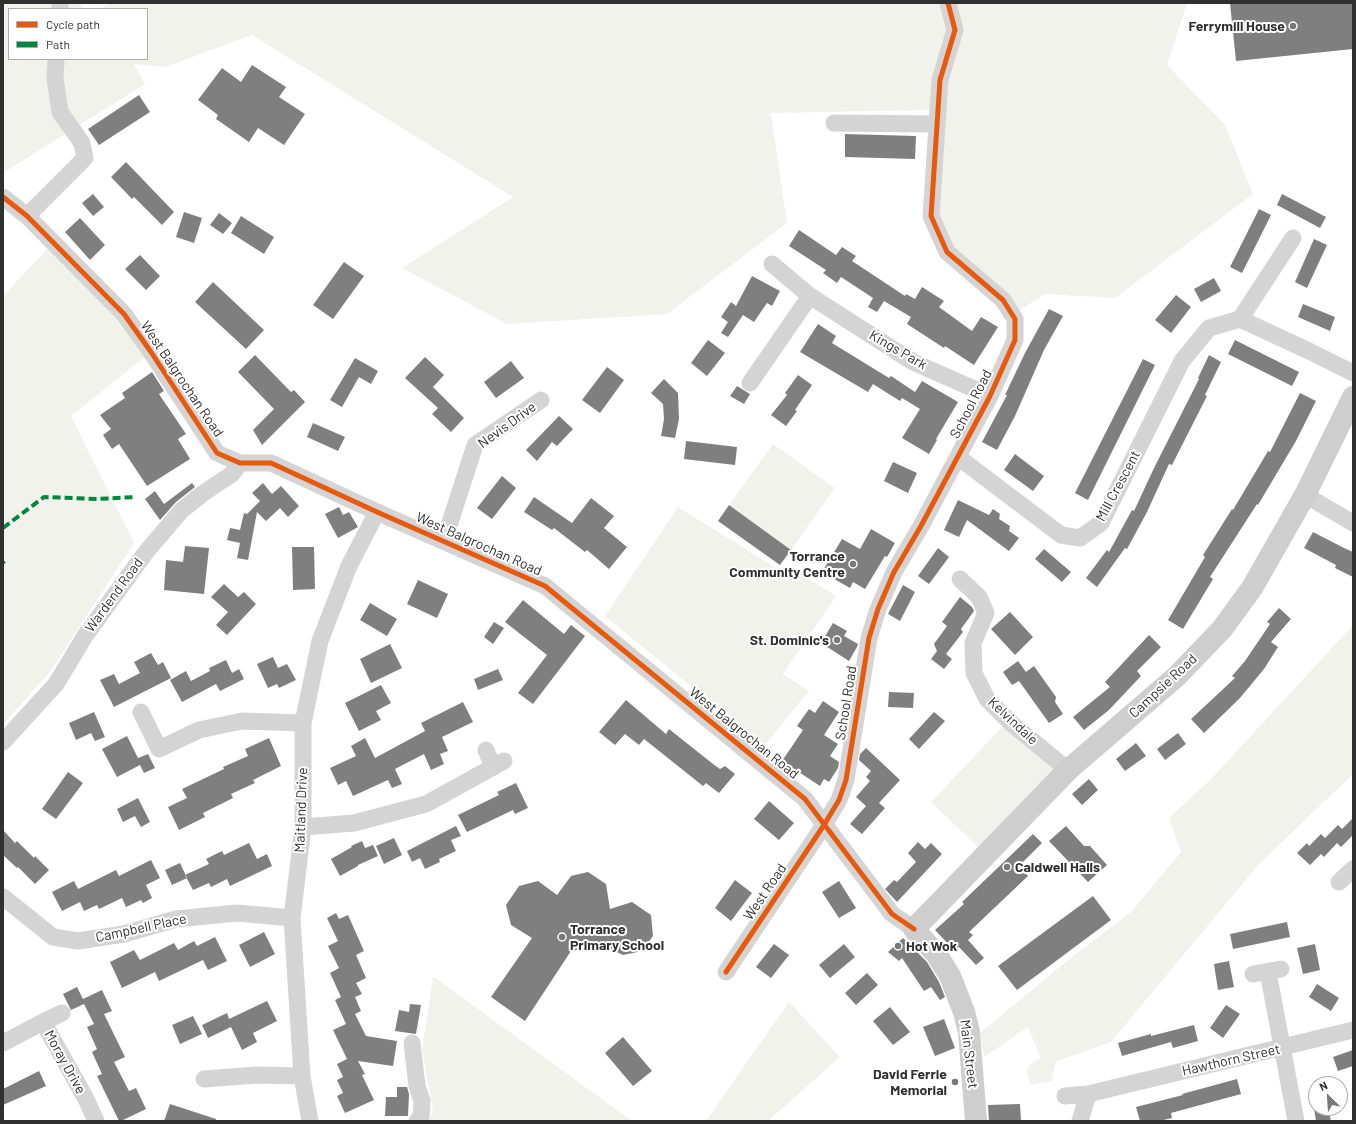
<!DOCTYPE html>
<html>
<head>
<meta charset="utf-8">
<style>
  body { margin:0 }
  #map { position:relative; width:1356px; height:1124px; overflow:hidden; background:#fff; font-family:Barlow,sans-serif }
  canvas { display:block }
  .frame { position:absolute; inset:0; border:4px solid #303030; pointer-events:none }
  .legend { position:absolute; left:8px; top:8px; width:140px; height:52px; box-sizing:border-box; background:#fff; border:1px solid #acacac; margin:0; padding:5px 7px; list-style:none; font-size:12px; color:#303030 }
  .legend li { display:flex; align-items:center; gap:8px; height:20px }
  .legend b { width:20px; border:1px solid #acacac }
  .north { position:absolute; left:1308px; top:1076px; width:40px; height:40px; box-sizing:border-box; background:#fff; border:1px solid #acacac; border-radius:50%; rotate:335deg; font-size:11px; font-weight:700; line-height:16px; text-align:center; color:#303030 }
  .north::after { content:''; display:block; margin:auto; width:14px; height:18px; background:#787878; clip-path:polygon(50% 0,100% 100%,50% 72%,0 100%) }
</style>
</head>
<body>
<div id="map">
<canvas width="1356" height="1124"></canvas>
<div class="frame"></div>
<ul class="legend">
<li><b style="height:5px;background:#e8590c"></b>Cycle path</li>
<li><b style="height:5px;background:#00873e"></b>Path</li>
</ul>
<div class="north">N</div>
</div>
<script>
const g = document.querySelector('canvas').getContext('2d');
g.lineJoin = 'round';
function paint(path, color) { g.fillStyle = color; g.fill(path, 'evenodd'); }
function strokePath(path, color, width, dash) { g.strokeStyle = color; g.lineWidth = width; g.lineCap = dash ? 'butt' : 'round'; g.setLineDash(dash || []); g.stroke(path); }
function label(font, color, halo, rows, align = 'center') {
  g.font = font + ' Barlow,sans-serif'; g.lineWidth = 4; g.setLineDash([]); g.textBaseline = 'middle'; g.strokeStyle = halo; g.fillStyle = color; for (const [text, x, y, turn = 0] of rows) {
    g.save(); g.translate(x, y); g.rotate((+turn || 0) * Math.PI / 180); g.textAlign = isNaN(turn) ? turn : align; if (halo) g.strokeText(text, 0, 0); g.fillText(text, 0, 0); g.restore();
  }
}
paint(new Path2D(`
  M3,3H78L83,9H9V59H147V9H101L108,3H1187L1167,65L1225,125L1253,194L1115,298L1044,294L1013,315L952,267L931,216L937,110L771,113L787,223L667,314L507,324L402,268L513,197L252,35L165,67L134,64L145,84L3,173Z
  M53,243L151,352L71,416L134,543L50,672L3,724V296Z
  M773,444L835,488L791,550L729,505Z
  M678,507L781,571L786,565L836,596L783,674L809,691L764,746L605,616Z
  M1353,625V776L1350,777L1259,864L1111,1042L1055,1062L1052,1081L1030,1085L1027,1070C1030,1064 1035,1060 1041,1058L1028,1027L984,1057L980,1033L1067,961L1131,912L1181,852L1169,818L1211,779Z
  M1005,724L1054,770L979,848L931,802Z
  M433,977H434L632,1121H428L433,1111L422,1050Z
  M789,1002L840,1057L768,1121H706Z`), '#f1f2ec');
paint(new Path2D(`
  M1230,3H1353V49L1236,61Z
  M252,65L286,87L279,97L305,114L284,145L258,128L249,142L216,119L218,115L198,100L222,68L241,82Z
  M139,95L150,112L99,145L88,129Z
  M845,134L916,136L915,159L845,157Z
  M126,162L174,212L162,225L134,197L132,199L111,177Z
  M93,194L104,207L93,216L82,203Z
  M1282,194L1326,217L1320,228L1277,205Z
  M1259,209L1271,215L1242,273L1230,267Z
  M184,212L202,218L194,243L176,237Z
  M219,213L232,223L223,234L210,225Z
  M241,216L274,237L264,254L231,233Z
  M80,218L105,245L90,260L65,232Z
  M799,230L836,255L842,247L856,256L852,261L905,296L906,294L915,299L922,287L944,301L939,307L972,331L981,317L998,327L974,365L945,346L944,348L907,324L911,317L884,301L877,312L868,307L873,298L841,277L837,283L823,273L826,270L789,246Z
  M1314,239L1327,245L1307,288L1295,282Z
  M140,255L160,276L146,290L125,269Z
  M344,262L364,276L333,319L313,305Z
  M752,276L780,291L772,306L767,303L754,322L743,315L728,337L721,333L728,322L721,317L731,302L736,306Z
  M1214,278L1221,291L1201,302L1194,289Z
  M213,282L264,330L246,349L195,302Z
  M1176,295L1191,307L1171,333L1155,320Z
  M1303,304L1335,317L1330,331L1298,317Z
  M1049,309L1063,316L1044,350L1015,416L997,450L982,442L1007,395H1005L1025,353Z
  M818,324L836,336L832,343L889,378L891,376L915,392L922,381L958,402L936,439L937,440L929,454L902,438L920,409L902,398L900,401L873,384L868,392L800,352Z
  M708,340L725,353L707,376L691,363Z
  M1235,340L1299,372L1292,386L1228,354Z
  M255,355L291,392L294,390L305,402L262,445L253,430L274,409L238,372Z
  M1209,355L1221,362L1205,395L1207,396L1172,465L1169,464L1147,512L1127,549L1125,548L1097,587L1086,578L1107,550L1109,552L1132,510L1134,511L1154,468L1199,379L1198,378Z
  M425,357L444,375L433,387L464,418L451,432L432,414L438,408L405,378Z
  M355,358L378,371L371,384L359,377L342,407L330,400Z
  M1143,359L1155,365L1088,500L1075,493Z
  M511,361L524,378L496,398L484,382Z
  M607,367L624,380L600,413L582,400Z
  M152,372L164,391L159,394L186,434L178,439L190,459L147,486L119,444L112,449L103,435L111,429L100,415L125,398L122,393Z
  M798,375L812,385L795,410L797,411L786,426L771,415L787,395L785,393Z
  M664,379L678,393L679,419L675,438L661,436L664,419L663,404L651,393Z
  M737,386L750,394L744,404L730,396Z
  M1300,393L1316,401L1296,441L1258,505L1257,504L1210,577L1213,579L1183,629L1168,620L1205,557L1203,555L1232,509L1233,510L1268,451L1270,452Z
  M559,416L573,429L557,446L552,442L537,461L526,450Z
  M313,423L345,437L338,451L307,437Z
  M686,441L737,447L735,465L684,459Z
  M1015,454L1044,476L1033,491L1004,470Z
  M893,462L917,473L908,493L884,481Z
  M502,476L516,488L492,519L477,508Z
  M192,483L195,487L176,502L160,520L145,499L155,491L164,504Z
  M263,483L272,494L281,486L299,506L288,517L280,508L266,521L257,512L248,560L237,558L240,543L227,540L230,528L240,530L244,513L247,514L260,501L252,493Z
  M534,497L572,523L591,498L614,516L604,528L627,547L609,569L587,550L585,552L554,528L552,530L524,512Z
  M958,500L989,515L993,509L1000,514L999,519L1010,526L1009,531L1019,538L1009,551L967,520L959,537L944,530Z
  M729,505L791,550L780,565L718,521Z
  M339,507L343,515L349,512L358,527L338,538L325,514Z
  M871,529L895,543L887,557L885,556L865,589L853,582L850,588L822,572L842,539L860,549Z
  M1313,532L1344,548L1353,552V577L1335,568L1336,565L1304,548Z
  M185,546L209,548L204,594L164,590L166,560L183,562Z
  M292,547H314L315,589L293,590Z
  M938,548L949,557L929,584L918,576Z
  M1044,549L1071,572L1062,582L1035,559Z
  M418,580L448,594L437,618L407,604Z
  M224,584L238,597L244,592L256,604L227,635L216,625L228,612L211,597Z
  M903,585L915,592L900,621L888,614Z
  M960,597L972,607L974,611L961,629L963,632L946,654L952,659L944,669L931,659L937,651L934,644L947,626L942,622Z
  M523,600L564,634L571,625L585,636L533,704L518,693L547,655L505,622Z
  M370,603L397,619L387,636L360,620Z
  M1279,608L1291,619L1271,642L1278,647L1264,669L1240,698L1204,733L1191,719L1235,678L1232,676L1245,661L1270,624L1267,622Z
  M1010,612L1033,637L1015,655L991,629Z
  M494,622L504,628L493,644L484,637Z
  M833,623L847,631L844,636L858,644L857,647L849,661L821,643Z
  M1149,635L1161,647L1137,671L1141,676L1109,710L1084,730L1073,717L1110,687L1105,682Z
  M390,644L402,668L371,683L360,659Z
  M151,653L158,665L163,662L171,678L114,707L100,680L114,674L119,684L140,673L134,662Z
  M273,657L278,668L287,664L296,680L279,688L277,684L268,688L257,664Z
  M226,660L232,673L239,669L244,679L220,691L216,684L182,702L170,680L186,671L191,681L210,671L209,668Z
  M1018,661L1026,672L1034,666L1056,697L1055,702L1063,714L1049,723L1019,681L1012,685L1003,672Z
  M498,669L503,680L478,690L474,679Z
  M381,685L391,703L376,711L381,720L359,731L345,703Z
  M889,692L914,693L913,708L888,707Z
  M626,700L666,734L669,729L713,764L720,769L725,766L735,774L719,793L706,783L703,786L644,739L639,745L625,734L615,745L599,732Z
  M823,701L839,712L824,735L838,744L830,756L839,762L838,768L829,782L824,779L820,786L782,761L803,730L797,726L809,709L815,713Z
  M463,702L473,722L442,737L448,751L440,754L444,764L431,770L424,754L395,769L402,784L392,788L388,780L353,796L346,781L338,785L330,768L356,756L351,746L365,738L375,758L425,731L421,723Z
  M94,712L105,737L95,741L91,733L76,740L69,723Z
  M934,712L945,721L919,749L909,739Z
  M1178,733L1186,744L1165,760L1157,749Z
  M127,736L138,758L148,754L155,768L144,773L140,765L117,777L102,749Z
  M269,738L281,766L253,780L255,783L231,794L233,798L203,813L205,817L179,830L168,807L187,798L182,789L224,769L223,767L248,756L245,749Z
  M1136,743L1146,756L1125,771L1116,759Z
  M866,748L900,780L879,803L885,808L862,834L850,824L866,806L856,797L870,781L866,777L871,771L859,760L860,754Z
  M68,772L83,783L56,819L42,809Z
  M1089,779L1098,790L1082,805L1072,794Z
  M516,783L528,808L515,814L513,810L467,832L458,815L499,795L497,792Z
  M138,798L150,822L141,827L135,816L123,822L117,809Z
  M769,801L794,823L779,840L754,819Z
  M1353,818V835L1341,847L1337,843L1324,857L1321,854L1310,865L1297,853L1307,843L1309,846L1321,834L1325,838L1338,825L1342,829Z
  M456,826L461,836L451,840L456,851L439,859L440,862L425,869L420,858L412,862L407,851Z
  M1066,826L1084,846H1090L1107,865L1088,882L1049,841Z
  M3,830L15,843L17,841L34,858L35,856L49,870L35,884L18,867L17,868L3,855Z
  M1033,834L1042,843L1019,866L1028,876L969,932L973,935L968,940L984,958L976,965L959,947L953,949L935,930L964,904L962,902Z
  M394,838L402,855L384,864L376,846Z
  M362,841L365,848L373,845L378,856L358,865V866L340,876L331,859L352,847L351,846Z
  M918,842L925,849L931,843L942,854L897,902L885,889L894,880L897,882L916,862L908,853Z
  M249,843L257,859L267,854L272,866L230,886L227,879L211,887L209,883L193,890L185,875L209,864L206,859L222,851L224,855Z
  M151,860L160,878L146,885L152,898L143,903L141,900L126,907L122,898L99,909L97,905L84,911L80,902L62,911L52,892L74,881L78,889L116,870L119,876Z
  M180,863L187,878L172,885L165,870Z
  M588,872L606,884L610,909L632,902L651,915L653,936L642,951L623,955L610,949L604,945L571,951L525,1021L491,997L532,938L511,925L506,905L519,886L538,881L557,895L571,876Z
  M735,880L752,893L731,921L715,908Z
  M839,881L856,908L839,918L822,892Z
  M1093,896L1111,920L1017,990L998,966Z
  M336,913L339,919L348,915L364,951L356,955L366,978L356,983L362,994L355,997L361,1011L355,1014L366,1036L397,1041L393,1066L358,1061L365,1074L362,1075L374,1100L345,1113L337,1096L343,1093L337,1080L343,1077L337,1064L347,1059L333,1030L346,1024L335,1000L341,997L330,973L339,968L328,946L338,941L327,918Z
  M1287,922L1290,937L1233,949L1230,934Z
  M264,932L275,954L250,967L239,945Z
  M215,937L227,961L208,970L203,960L159,981L155,972L122,988L110,962L134,950L140,960L174,943L178,950L194,941L197,946Z
  M903,938L927,962L939,982L945,997L940,1000L931,987L924,991L902,958L899,961L888,952Z
  M774,944L789,955L771,978L756,967Z
  M844,944L855,957L830,978L819,965Z
  M1315,944L1320,970L1303,974L1297,948Z
  M1229,961L1234,987L1218,990L1214,964Z
  M867,973L878,985L856,1005L845,993Z
  M1317,984L1339,998L1331,1011L1309,997Z
  M77,987L83,999L102,990L112,1011L104,1014L125,1057L114,1062L129,1091L136,1088L146,1109L121,1121H119L97,1076L102,1074L92,1052L97,1049L87,1027L94,1024L84,1004L71,1010L63,994Z
  M267,1001L277,1021L253,1033L257,1042L242,1050L231,1027L208,1038L202,1025L227,1013L229,1019Z
  M410,1004L421,1005L416,1034L395,1031L399,1010L409,1012Z
  M1226,1005L1240,1014L1223,1038L1210,1028Z
  M890,1007L910,1032L893,1045L873,1021Z
  M193,1016L202,1034L180,1044L172,1025Z
  M944,1019L955,1048L935,1056L923,1027Z
  M1194,1025L1198,1041L1173,1048L1171,1042L1122,1056L1118,1043L1151,1034V1036Z
  M623,1037L652,1071L633,1086L605,1053Z
  M1353,1050V1066L1338,1071L1333,1057Z
  M39,1071L46,1086L3,1105V1089Z
  M1237,1079L1241,1094L1171,1113L1172,1118L1159,1121H1140L1136,1107L1183,1095L1182,1094Z
  M397,1087H407L409,1094L408,1116H385L386,1097H397Z
  M170,1104L216,1119V1121H164Z
  M1020,1104L1021,1121H989L988,1105Z
  M1314,1108H1328L1331,1121H1316Z`), '#7f7f7f');
strokePath(new Path2D(`
  M60,3V9
  M834,123L936,124
  M3,197L27,216L124,314L151,352L217,453L240,463H271L377,512L545,586L805,799L892,914L914,929
  M27,216L85,158L82,143L60,112L55,78L56,59
  M772,264L810,296L913,362L990,396
  M1240,319L1293,238
  M750,383L810,296
  M958,457L1061,535L1080,538L1101,523L1182,361L1209,328L1240,319L1309,351L1353,373
  M1305,495L1353,523
  M444,541L475,445L541,400
  M960,579L979,597L986,613L973,643L974,673L987,699L1012,724L1068,770
  M141,712L159,749L199,730L242,721L303,723
  M3,742L56,684L85,636L146,552L182,510L202,494L232,474L240,463
  M486,750L493,767
  M303,827L354,823L426,804L504,761
  M1339,882L1353,869
  M3,897L53,937L78,941L124,934L176,919L237,913L292,918
  M726,972L824,825L839,800L846,780L869,638L878,609L894,572L921,526L990,396L1015,340V319L1003,300L947,252L931,216L940,80L955,30L948,3
  M1268,972L1296,1121
  M1253,974L1281,969
  M43,1022L62,1013
  M3,1043L43,1022L86,1099L96,1121
  M412,1043L417,1086L422,1101L421,1117L417,1121
  M204,1079L257,1075L302,1076
  M1065,1096L1088,1094L1353,1030
  M310,1121L302,1076L292,918L303,827V723L320,641L349,566L377,512
  M1080,1121L1088,1094`), '#d4d4d4', 17);
strokePath(new Path2D(`
  M976,1121L969,1032L964,1012L950,976L937,955L914,929L1068,770L1177,676L1222,629L1252,588L1305,495L1353,397`), '#cecece', 22);
strokePath(new Path2D(`
  M3,528L44,497L98,499L135,497
  M3,562L4,564`), '#00873e', 4, [8, 4]);
strokePath(new Path2D(`
  M3,197L27,216L124,314L151,352L217,453L240,463H271L377,512L545,586L805,799L892,914L914,929
  M726,972L824,825L839,800L846,780L869,638L878,609L894,572L921,526L990,396L1015,340V319L1003,300L947,252L931,216L940,80L955,30L948,3`), '#e8590c', 5);
for (const [x, y, r, color] of [
  [1293,26,4,"#787878"],
  [853,564,4,"#787878"],
  [837,640,4,"#787878"],
  [1007,867,4,"#787878"],
  [562,937,4,"#787878"],
  [898,946,4,"#787878"],
  [955,1082,4,"#787878"]
]) { const dot = new Path2D(); dot.arc(x, y, r, 0, 2 * Math.PI); g.fillStyle = color; g.fill(dot); strokePath(dot, '#fff', 1.5); }
label('bold 14px', '#303030', '#fff', [
  ["Ferrymill House",1285,26],
  ["Torrance",845,556],
  ["Community Centre",845,572],
  ["St. Dominic's",829,640],
  ["Caldwell Halls",1015,867,"left"],
  ["Torrance",570,929,"left"],
  ["Primary School",570,945,"left"],
  ["Hot Wok",906,946,"left"],
  ["David Ferrie",947,1074],
  ["Memorial",947,1090]
], 'right');
label('14px', '#303030', '#fff', [
  ["Kings Park",898,350,30],
  ["West Balgrochan Road",182,379,56],
  ["School Road",971,404,-63],
  ["Nevis Drive",507,425,-36],
  ["Mill Crescent",1118,486,-62],
  ["West Balgrochan Road",479,544,24],
  ["Wardend Road",114,595,-54],
  ["Campsie Road",1163,686,-43],
  ["School Road",846,703,-81],
  ["Kelvindale",1013,721,43],
  ["West Balgrochan Road",744,733,39],
  ["Maitland Drive",301,810,-88],
  ["West Road",765,892,-56],
  ["Campbell Place",141,928,-12],
  ["Main Street",969,1054,83],
  ["Hawthorn Street",1231,1060,-13],
  ["Moray Drive",65,1062,61]
]);
</script>
</body>
</html>
